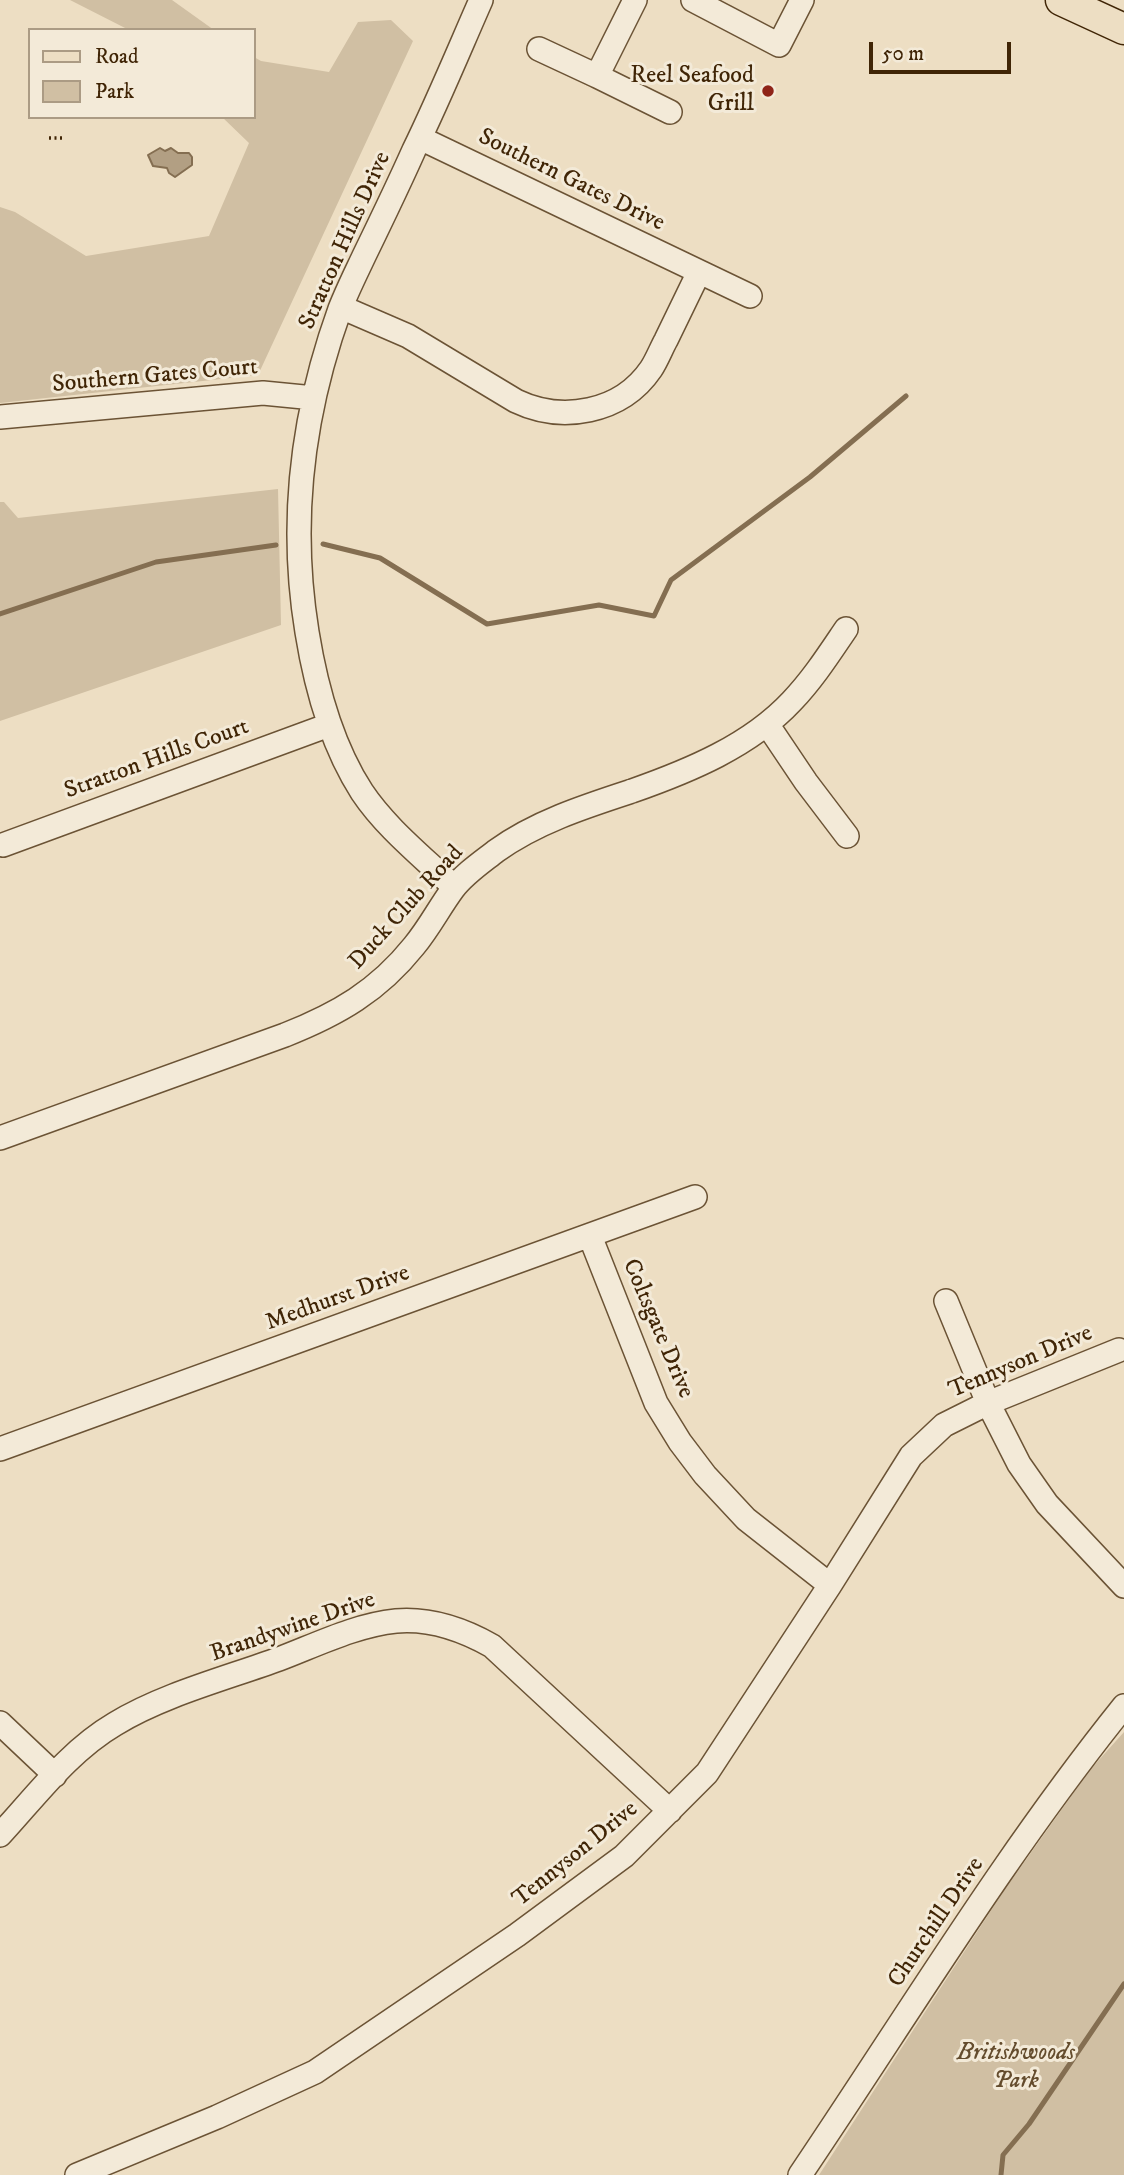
<!DOCTYPE html>
<html>
<head>
<meta charset="utf-8">
<style>
  body { margin:0 }
  #map { position:relative; width:1124px; height:2175px; overflow:hidden; background:#eddec3; font-family:"IM FELL DW Pica",serif }
  canvas { display:block }
  .legend { position:absolute; left:28px; top:28px; width:228px; height:91px; box-sizing:border-box; background:#f3ead8; border:2px solid #ab9b84; margin:0; padding:9px 12px; list-style:none; font-size:21px; color:#402506 }
  .legend li { display:flex; align-items:center; gap:14px; height:35px }
  .legend b { width:35px; border:2px solid #ab9b84 }
  .scale { position:absolute; left:869px; top:42px; width:142px; height:32px; box-sizing:border-box; border:4px solid #402506; border-top:0; padding-left:9px; font-size:21px; line-height:24px; white-space:nowrap; color:#402506; -webkit-text-stroke:5px #f3ead8; paint-order:stroke }
</style>
</head>
<body>
<div id="map">
<canvas width="1124" height="2175"></canvas>
<ul class="legend">
<li><b style="height:9px;background:#eddec3"></b>Road</li>
<li><b style="height:19px;background:#d0bfa3"></b>Park</li>
</ul>
<div class="scale">50 m</div>
</div>
<script>
const g = document.querySelector('canvas').getContext('2d');
g.lineJoin = 'round';
function paint(path, color) { g.fillStyle = color; g.fill(path, 'evenodd'); }
function strokePath(path, color, width, dash) { g.strokeStyle = color; g.lineWidth = width; g.lineCap = dash ? 'butt' : 'round'; g.setLineDash(dash || []); g.stroke(path); }
function label(font, color, halo, rows, align = 'center') {
  g.font = font + ' "IM FELL DW Pica",serif'; g.lineWidth = 6; g.setLineDash([]); g.textBaseline = 'middle'; g.strokeStyle = halo; g.fillStyle = color; for (const [text, x, y, turn = 0] of rows) {
    g.save(); g.translate(x, y); g.rotate((+turn || 0) * Math.PI / 180); g.textAlign = isNaN(turn) ? turn : align; if (halo) g.strokeText(text, 0, 0); g.fillText(text, 0, 0); g.restore();
  }
}
paint(new Path2D(`
  M70,0H172L214,30H129Z
  M391,20L413,41L258,375L0,403V207L15,212L86,256L209,236L249,143L222,117H254V57L261,61L329,72L358,22Z
  M278,489L281,625L0,721V502H4L18,518Z
  M1124,1732V2175H819L1003,1892L1089,1771Z`), '#d0bfa3');
const water = new Path2D(`
  M160,148L165,151L171,148L178,153H189L192,157V165L175,177L169,173L167,168L153,166L148,155Z`);
paint(water, '#b29f83');
strokePath(water, '#846e51', 2);
strokePath(new Path2D(`
  M323,544L380,558L487,624L599,605L654,616L671,580L810,477L906,396
  M0,614L156,562L276,545
  M1001,2175L1003,2155L1029,2124L1124,1984`), '#846e51', 5);
const minor = new Path2D(`
  M635,0L597,76L670,112
  M693,0L779,45L802,0
  M539,49L597,76
  M420,138L750,296
  M341,307L408,336L516,401C562,423 621,413 651,369C657,360 661,349 666,340C677,317 688,295 699,272
  M0,417L263,393L314,398
  M767,724L806,782L847,836
  M3,845L329,725
  M454,887C423,857 386,828 362,792C331,744 316,688 307,632C289,522 302,414 340,309C347,291 356,273 364,256C381,221 398,186 414,150C438,101 459,50 481,0
  M0,1138L285,1035C338,1014 378,991 414,946C429,928 439,908 453,889C464,874 482,862 496,851C536,822 586,806 632,791C689,771 750,746 792,701C813,679 829,654 846,629
  M590,1236L656,1403L680,1442L705,1475L746,1519L830,1585
  M946,1301L988,1403L1019,1464L1047,1504L1124,1586
  M0,1449L695,1197
  M0,1723L55,1775
  M0,1835C36,1796 69,1751 115,1724C162,1695 227,1678 279,1659C316,1645 356,1625 396,1621C431,1618 462,1629 492,1646L670,1811
  M77,2175L217,2117L315,2072L517,1935L624,1856L707,1773L830,1585L911,1456L944,1425L988,1403L1119,1350
  M800,2175C906,2018 1005,1854 1124,1706`);
const major = new Path2D(`
  M1061,0L1124,29`);
strokePath(minor, '#6b5335', 26);
strokePath(major, '#402506', 33);
strokePath(new Path2D(`
  M49,138H63`), '#402506', 3.5, [2, 3.5]);
strokePath(minor, '#f3ead8', 23);
strokePath(major, '#eddec3', 30);
for (const [x, y, r, color] of [
  [768,91,7,"#8f2418"]
]) { const dot = new Path2D(); dot.arc(x, y, r, 0, 2 * Math.PI); g.fillStyle = color; g.fill(dot); strokePath(dot, '#f3ead8', 2.5); }
label('24px', '#402506', '#f3ead8', [
  ["Reel Seafood",754,77],
  ["Grill",754,105]
], 'right');
label('24px', '#402506', '#f3ead8', [
  ["Southern Gates Drive",571,181,26],
  ["Stratton Hills Drive",346,241,-66],
  ["Southern Gates Court",155,377,-5],
  ["Stratton Hills Court",157,760,-20],
  ["Duck Club Road",407,908,-48],
  ["Medhurst Drive",338,1299,-20],
  ["Coltsgate Drive",657,1329,67],
  ["Tennyson Drive",1021,1363,-23],
  ["Brandywine Drive",293,1628,-19],
  ["Tennyson Drive",576,1855,-39],
  ["Churchill Drive",937,1923,-56]
]);
label('italic 24px', '#644c2d', '#f3ead8', [
  ["Britishwoods",1016,2054],
  ["Park",1016,2082]
]);
</script>
</body>
</html>
